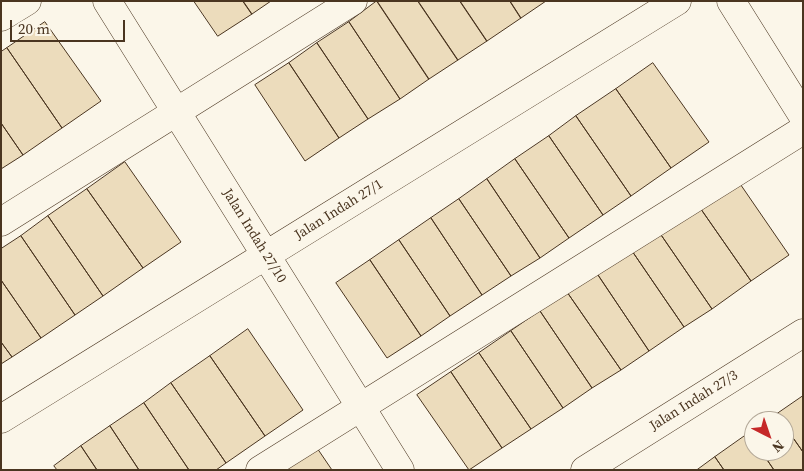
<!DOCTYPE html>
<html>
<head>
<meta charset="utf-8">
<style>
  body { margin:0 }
  #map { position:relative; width:804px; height:471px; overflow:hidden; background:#fbf6e9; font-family:"Source Serif 4",serif }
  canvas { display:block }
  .frame { position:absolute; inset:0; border:2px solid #4a3520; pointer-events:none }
  .north { position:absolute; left:744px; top:411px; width:50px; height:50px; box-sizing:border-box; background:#fbf6e9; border:1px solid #b4a999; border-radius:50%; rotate:139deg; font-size:14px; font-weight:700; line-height:20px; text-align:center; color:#4a3520 }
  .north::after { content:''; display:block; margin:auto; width:18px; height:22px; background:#c62828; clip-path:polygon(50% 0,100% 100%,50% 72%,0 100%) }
  .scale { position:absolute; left:10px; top:20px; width:115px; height:22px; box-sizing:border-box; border:2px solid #4a3520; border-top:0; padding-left:6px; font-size:15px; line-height:18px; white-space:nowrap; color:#4a3520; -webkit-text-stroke:4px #fbf6e9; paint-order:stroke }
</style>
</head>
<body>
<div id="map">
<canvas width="804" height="471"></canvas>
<div class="frame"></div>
<div class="north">N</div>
<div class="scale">20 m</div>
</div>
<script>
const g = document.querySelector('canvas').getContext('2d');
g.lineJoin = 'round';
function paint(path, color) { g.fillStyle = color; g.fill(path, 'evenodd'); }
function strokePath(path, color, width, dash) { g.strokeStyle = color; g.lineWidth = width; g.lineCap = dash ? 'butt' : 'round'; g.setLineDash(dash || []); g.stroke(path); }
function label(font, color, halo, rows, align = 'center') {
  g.font = font + ' "Source Serif 4",serif'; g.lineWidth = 4; g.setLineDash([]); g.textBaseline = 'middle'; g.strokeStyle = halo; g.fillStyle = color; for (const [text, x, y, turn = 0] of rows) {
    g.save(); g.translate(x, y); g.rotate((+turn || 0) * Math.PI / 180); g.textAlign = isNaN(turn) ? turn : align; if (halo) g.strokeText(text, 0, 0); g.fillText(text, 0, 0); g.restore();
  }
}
const building = new Path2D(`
  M194,1H243L252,14L218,36Z
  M243,1H271L252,14Z
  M377,1H418L458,60L429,79Z
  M377,1L429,79L400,99L349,22Z
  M418,1H460L487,41L458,60Z
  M460,1H510L521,18L487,41Z
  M510,1H546L521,18Z
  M45,22L101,101L62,128L7,48Z
  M349,22L400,99L368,119L317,43Z
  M317,43L368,119L339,138L289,63Z
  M7,48L62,128L23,155L1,123V52Z
  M289,63L339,138L305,161L255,85Z
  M653,63L709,142L671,168L616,89Z
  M616,89L671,168L631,196L576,116Z
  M576,116L631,196L603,215L549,136Z
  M1,123L23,155L1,169Z
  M549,136L603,215L569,238L515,159Z
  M515,159L569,238L540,258L487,179Z
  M125,162L181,242L143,268L87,189Z
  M734,175L789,255L751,281L696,202Z
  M487,179L540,258L511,276L459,199Z
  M87,189L143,268L103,296L48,216Z
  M459,199L511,276L482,295L431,218Z
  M696,202L751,281L712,309L657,229Z
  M48,216L103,296L75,315L21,236Z
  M431,218L482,295L450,316L399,240Z
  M657,229L712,309L684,327L630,248Z
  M21,236L75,315L41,338L1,280V249Z
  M399,240L450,316L421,336L370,260Z
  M630,248L684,327L649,351L596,272Z
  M370,260L421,336L387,358L336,283Z
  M596,272L649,351L621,370L567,292Z
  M1,280L41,338L12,357L1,342Z
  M567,292L621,370L592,388L540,311Z
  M540,311L592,388L563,408L511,331Z
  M248,329L303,410L265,436L210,356Z
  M511,331L563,408L531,429L479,353Z
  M1,342L12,357L1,364Z
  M479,353L531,429L502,448L451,372Z
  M210,356L265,436L226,463L171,383Z
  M451,372L502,448L469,470L417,395Z
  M171,383L226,463L216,470H189L144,403Z
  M803,396V452L784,425V421H781L777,414Z
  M144,403L189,470H139L110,426Z
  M777,414L781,421H767Z
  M784,425L803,452V470H774L761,451H784Z
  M110,426L139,470H97L81,446Z
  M749,433L754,440V451H761L774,470H724L715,457Z
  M315,445L332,470H279Z
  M81,446L97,470H57L54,466Z
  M715,457L724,470H697Z`);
paint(building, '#ecdcbc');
strokePath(building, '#4a3520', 1);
const minor = new Path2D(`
  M107,1L400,470
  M731,1L803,116
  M1,17L27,1
  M1,222L353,1
  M1,419L677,1
  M260,470L803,130
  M585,470L803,333`);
strokePath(minor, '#4a3520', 29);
strokePath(minor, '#fbf6e9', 28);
label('14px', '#4a3520', '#fbf6e9', [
  ["Jalan Indah 27/1",339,210,-32],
  ["Jalan Indah 27/10",254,236,58],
  ["Jalan Indah 27/3",694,401,-32]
]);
</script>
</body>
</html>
